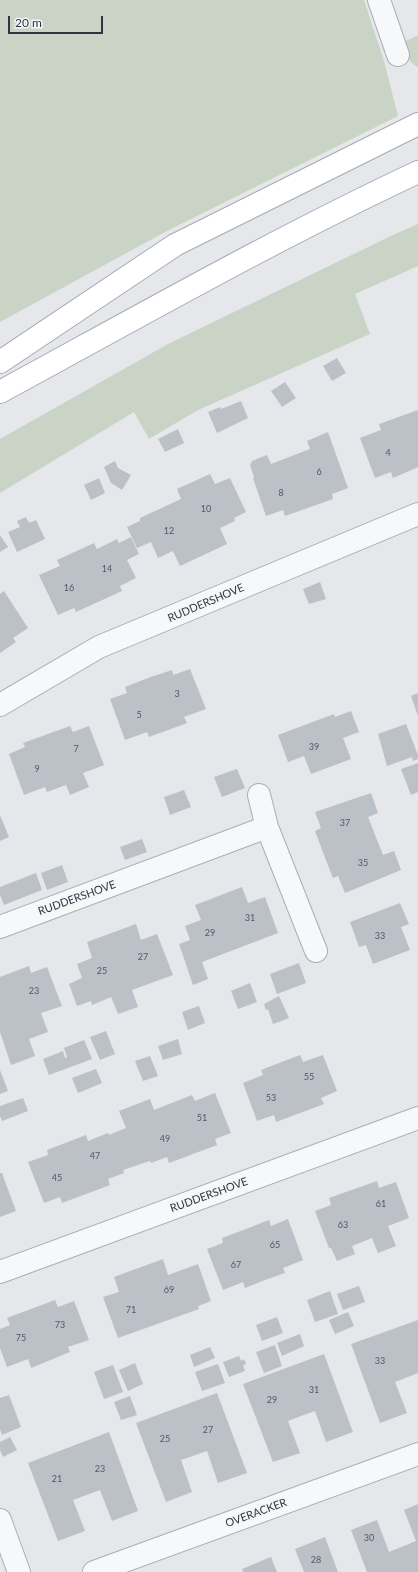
<!DOCTYPE html>
<html>
<head>
<meta charset="utf-8">
<style>
  body { margin:0 }
  #map { position:relative; width:418px; height:1572px; overflow:hidden; background:#e5e7eb; font-family:Lato,sans-serif }
  canvas { display:block }
  .scale { position:absolute; left:8px; top:16px; width:95px; height:18px; box-sizing:border-box; border:2px solid #2e3442; border-top:0; padding-left:5px; font-size:12px; line-height:14px; white-space:nowrap; color:#2e3442; -webkit-text-stroke:3px #f4f6f8; paint-order:stroke }
</style>
</head>
<body>
<div id="map">
<canvas width="418" height="1572"></canvas>
<div class="scale">20 m</div>
</div>
<script>
const g = document.querySelector('canvas').getContext('2d');
g.lineJoin = 'round';
function paint(path, color) { g.fillStyle = color; g.fill(path, 'evenodd'); }
function strokePath(path, color, width, dash) { g.strokeStyle = color; g.lineWidth = width; g.lineCap = dash ? 'butt' : 'round'; g.setLineDash(dash || []); g.stroke(path); }
function label(font, color, halo, rows, align = 'center') {
  g.font = font + ' Lato,sans-serif'; g.lineWidth = 4; g.setLineDash([]); g.textBaseline = 'middle'; g.strokeStyle = halo; g.fillStyle = color; for (const [text, x, y, turn = 0] of rows) {
    g.save(); g.translate(x, y); g.rotate((+turn || 0) * Math.PI / 180); g.textAlign = isNaN(turn) ? turn : align; if (halo) g.strokeText(text, 0, 0); g.fillText(text, 0, 0); g.restore();
  }
}
paint(new Path2D(`
  M0,0H364L384,61L398,116L165,232L0,322Z
  M418,35V66L417,67L410,61L404,42Z
  M418,224V266L355,294L370,334L198,410L149,439L134,412L0,493V439L168,344L395,234Z`), '#c9d4c7');
paint(new Path2D(`
  M337,358L346,373L332,381L323,366Z
  M285,382L296,398L282,407L271,391Z
  M241,401L248,418L217,433L208,412L220,407L221,409Z
  M418,410V467L393,478L391,472L375,478L360,438L381,430L379,424Z
  M178,429L184,443L165,452L158,439Z
  M328,432L348,488L332,494L333,499L285,516L283,510L266,516L253,478L254,477L250,465L252,461L267,455L271,464L310,449L307,441Z
  M115,461L118,468L131,475L122,490L111,483L104,467Z
  M210,474L215,484L230,478L246,512L234,518L235,521L220,528L227,544L180,566L173,551L158,558L151,542L137,548L127,527L140,521V518L181,499L177,489Z
  M99,478L105,493L91,500L84,485Z
  M26,517L29,523L36,520L45,539L17,552L8,532L20,527L17,521Z
  M0,535L8,547L0,552Z
  M131,537L139,554L127,560L136,578L120,586L122,591L76,612L74,608L58,615L39,575L60,566L57,560L94,543L97,549L117,539L119,543Z
  M320,582L326,599L309,604L303,589Z
  M4,591L28,628L13,638L16,642L0,653V594Z
  M190,669L206,709L184,717L187,723L149,737L147,732L125,740L110,699L127,693L125,687L148,678L172,670L173,675Z
  M418,693V716L411,696Z
  M351,711L359,732L343,738L351,759L311,774L304,756L288,762L278,735L334,714L335,717Z
  M406,724L418,755V759L413,761L412,757L387,766L378,734Z
  M70,726L73,732L89,726L104,765L83,773L89,787L70,795L66,785L47,792L45,787L24,795L9,754L25,747L23,743Z
  M418,763V792L411,795L401,769Z
  M237,769L245,788L222,797L214,777Z
  M184,790L191,807L170,815L164,797Z
  M371,793L378,813L368,817L383,855L394,851L401,870L345,893L338,876L333,878L324,855L315,831L321,828L315,812Z
  M0,815L9,837L0,841Z
  M142,839L147,852L125,860L120,847Z
  M62,865L68,882L47,890L41,873Z
  M36,873L42,890L4,905L0,895V887Z
  M242,887L248,903L265,897L278,933L202,962L208,979L193,985L179,944L190,940L185,926L201,920L195,905Z
  M400,903L409,924L401,927L410,950L373,964L366,945L359,947L350,922Z
  M136,924L141,940L157,934L173,975L132,990L138,1007L118,1014L111,997L92,1005L91,1001L77,1006L69,984L82,978L77,964L92,958L87,942Z
  M299,963L306,983L277,994L270,974Z
  M29,966L31,973L47,967L62,1006L41,1013L48,1032L29,1039L35,1056L11,1065L0,1032V977Z
  M250,983L257,1002L238,1009L231,991Z
  M279,996L289,1018L273,1024L268,1009L266,1010L264,1004Z
  M199,1006L205,1023L188,1030L182,1012Z
  M106,1031L115,1054L100,1060L90,1037Z
  M178,1039L182,1054L163,1060L158,1046Z
  M84,1040L92,1059L49,1075L43,1059L63,1051L65,1058L67,1057L64,1048Z
  M300,1055L303,1062L323,1055L337,1091L321,1098L324,1104L276,1122L274,1115L257,1121L243,1083L263,1075L261,1070Z
  M150,1056L158,1076L143,1081L135,1061Z
  M96,1069L102,1083L78,1093L72,1078Z
  M0,1070L8,1091L0,1094Z
  M215,1093L231,1133L215,1139L217,1145L169,1163L167,1157L151,1163L150,1161L123,1170L124,1173L108,1179L110,1185L62,1203L60,1197L44,1203L28,1162L48,1155L47,1150L86,1135L88,1141L108,1133L109,1135L126,1128L119,1111L150,1099L154,1110L192,1095L195,1101Z
  M23,1098L28,1111L2,1121L0,1116V1106Z
  M0,1173H2L16,1211L0,1217Z
  M377,1181L379,1188L396,1182L409,1218L388,1226L396,1246L378,1253L372,1238L352,1246L355,1254L337,1261L331,1248H329L315,1211L331,1205L329,1198Z
  M288,1219L303,1260L283,1268L285,1273L265,1280L245,1288L243,1282L223,1290L207,1249L223,1243L222,1238L246,1229L269,1220L271,1226Z
  M163,1259L168,1275L198,1264L211,1301L198,1306L199,1309L118,1338L103,1297L119,1292L114,1277Z
  M359,1286L365,1302L343,1310L337,1294Z
  M330,1291L338,1314L315,1322L307,1300Z
  M55,1300L58,1307L74,1301L89,1340L68,1347L70,1352L31,1368L28,1359L7,1367L0,1348V1329L10,1325L7,1318Z
  M348,1312L354,1326L335,1334L329,1320Z
  M277,1317L283,1333L262,1341L256,1325Z
  M418,1320V1373L395,1382L407,1413L380,1423L351,1344Z
  M300,1334L304,1346L282,1356L277,1343Z
  M275,1345L282,1366L264,1373L256,1352Z
  M210,1347L215,1358L194,1367L190,1355Z
  M324,1354L353,1432L326,1442L315,1411L301,1416L288,1421L300,1453L273,1462L243,1384Z
  M239,1356L241,1361L244,1359L246,1364L243,1365L245,1371L229,1377L223,1362Z
  M135,1363L143,1384L128,1391L119,1370Z
  M218,1364L225,1383L202,1391L195,1372Z
  M113,1365L123,1392L104,1399L94,1372Z
  M217,1393L247,1473L218,1483L207,1451L181,1460L192,1492L166,1502L136,1423Z
  M9,1395L21,1427L2,1435L0,1429V1398Z
  M130,1396L137,1415L121,1420L114,1402Z
  M109,1432L138,1511L112,1521L100,1490L73,1500L85,1531L58,1541L28,1463Z
  M10,1437L17,1450L3,1457L0,1450V1442Z
  M418,1504V1572H367L351,1530L377,1520L389,1552L416,1541L404,1510Z
  M325,1537L338,1572H304L295,1549Z
  M271,1557L277,1572H243L242,1569Z`), '#bcc0c7');
const minor = new Path2D(`
  M379,0L398,55
  M0,705L99,647L418,514
  M259,795L267,827L316,951
  M0,927L267,827
  M0,1272L418,1118
  M0,1520L19,1572
  M94,1572L418,1454`);
const major = new Path2D(`
  M0,362L175,245L418,124
  M0,392C138,317 275,239 418,172`);
strokePath(minor, '#aaaeb5', 24);
strokePath(major, '#a5aab6', 24);
strokePath(minor, '#f7f8fa', 22);
strokePath(major, '#fff', 22);
label('9px', '#525763', null, [
  ["4",388,453],
  ["6",319,472],
  ["8",281,493],
  ["10",206,509],
  ["12",169,531],
  ["14",107,569],
  ["16",69,588],
  ["3",177,694],
  ["5",139,715],
  ["39",314,747],
  ["7",76,749],
  ["9",37,769],
  ["37",345,823],
  ["35",363,863],
  ["31",250,918],
  ["29",210,933],
  ["33",380,936],
  ["27",143,957],
  ["25",102,971],
  ["23",34,991],
  ["55",309,1077],
  ["53",271,1098],
  ["51",202,1118],
  ["49",165,1139],
  ["47",95,1156],
  ["45",57,1178],
  ["61",381,1204],
  ["63",343,1225],
  ["65",275,1245],
  ["67",236,1265],
  ["69",169,1290],
  ["71",131,1310],
  ["73",60,1325],
  ["75",21,1338],
  ["33",380,1361],
  ["31",314,1390],
  ["29",272,1400],
  ["27",208,1430],
  ["25",165,1439],
  ["23",100,1469],
  ["21",57,1479],
  ["30",369,1538],
  ["28",316,1560]
]);
label('11px', '#2e3442', '#f4f6f8', [
  ["RUDDERSHOVE",206,603,-23],
  ["RUDDERSHOVE",77,898,-20],
  ["RUDDERSHOVE",209,1195,-20],
  ["OVERACKER",256,1513,-20]
]);
</script>
</body>
</html>
